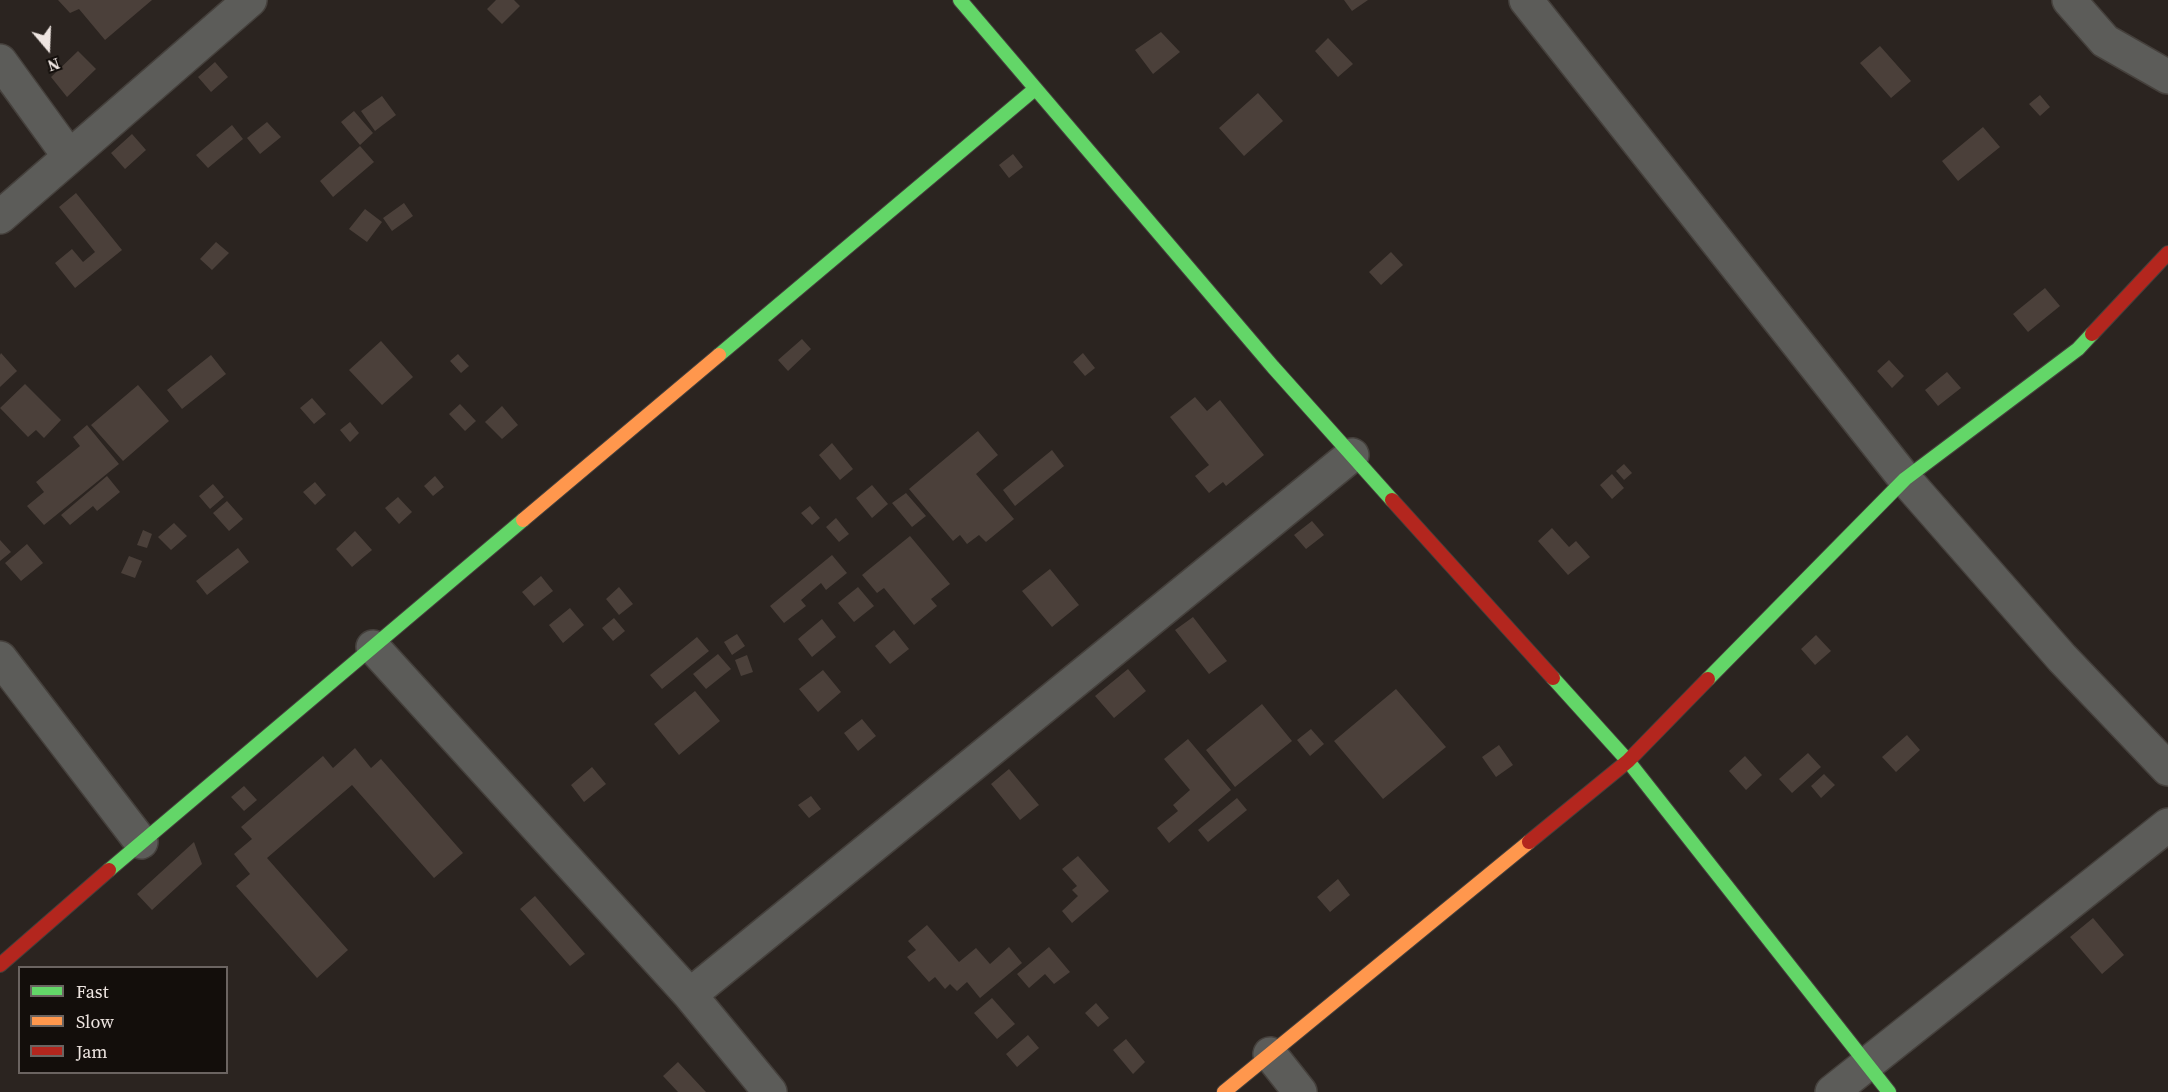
<!DOCTYPE html>
<html>
<head>
<meta charset="utf-8">
<style>
  body { margin:0 }
  #map { position:relative; width:2168px; height:1092px; overflow:hidden; background:#2b2420; font-family:"Source Serif 4",serif }
  canvas { display:block }
  .legend { position:absolute; left:18px; top:966px; width:210px; height:108px; box-sizing:border-box; background:#130e0b; border:2px solid #6b6461; margin:0; padding:8px 10px; list-style:none; font-size:18px; color:#eee5e1 }
  .legend li { display:flex; align-items:center; gap:12px; height:30px }
  .legend b { width:30px; border:2px solid #6b6461 }
  .north { position:absolute; left:18px; top:18px; width:60px; height:60px; -webkit-text-stroke:4px #130e0b; paint-order:stroke; rotate:161deg; font-size:16px; font-weight:700; line-height:24px; text-align:center; color:#eee5e1 }
  .north::after { content:''; display:block; margin:auto; width:21px; height:27px; background:#eee5e1; clip-path:polygon(50% 0,100% 100%,50% 72%,0 100%) }
</style>
</head>
<body>
<div id="map">
<canvas width="2168" height="1092"></canvas>
<ul class="legend">
<li><b style="height:8px;background:#63d668"></b>Fast</li>
<li><b style="height:8px;background:#ff974d"></b>Slow</li>
<li><b style="height:8px;background:#b3261e"></b>Jam</li>
</ul>
<div class="north">N</div>
</div>
<script>
const g = document.querySelector('canvas').getContext('2d');
g.lineJoin = 'round';
function paint(path, color) { g.fillStyle = color; g.fill(path, 'evenodd'); }
function strokePath(path, color, width, dash) { g.strokeStyle = color; g.lineWidth = width; g.lineCap = dash ? 'butt' : 'round'; g.setLineDash(dash || []); g.stroke(path); }
paint(new Path2D(`
  M58,0H152L105,40L79,9L70,13Z
  M496,0H514L520,6L502,24L487,9Z
  M1344,0H1368L1352,11Z
  M1161,32L1180,52L1153,74L1135,50Z
  M1328,38L1353,64L1338,77L1315,51Z
  M1880,46L1911,81L1891,98L1860,63Z
  M78,51L96,69L67,97L51,77Z
  M215,62L228,77L211,92L198,77Z
  M1258,93L1283,121L1244,156L1219,128Z
  M2040,95L2050,107L2040,116L2029,104Z
  M382,96L396,115L375,131L361,111Z
  M354,111L373,133L360,145L341,122Z
  M267,122L281,137L260,154L247,138Z
  M232,125L243,139L208,168L196,155Z
  M1983,127L2000,147L1958,181L1942,161Z
  M132,134L146,150L125,169L111,153Z
  M360,146L374,162L333,197L320,181Z
  M1013,154L1023,167L1009,178L999,165Z
  M76,193L122,250L75,288L55,263L72,249L83,262L95,252L59,207Z
  M404,203L413,216L392,231L383,218Z
  M365,209L382,222L367,242L349,229Z
  M216,242L229,253L212,270L200,259Z
  M1391,252L1403,265L1381,285L1369,272Z
  M2045,288L2060,306L2028,332L2013,314Z
  M802,339L811,349L788,371L778,360Z
  M381,341L413,377L382,405L349,370Z
  M1,353L17,371L0,387V355Z
  M1083,353L1095,368L1085,376L1073,362Z
  M458,354L469,366L461,373L450,361Z
  M211,355L226,374L182,409L167,390Z
  M1889,360L1904,376L1892,388L1877,371Z
  M1947,372L1961,388L1938,406L1925,390Z
  M25,384L61,420L44,438L36,430L28,437L0,408Z
  M138,385L169,421L123,461L91,425Z
  M1195,397L1207,411L1220,400L1264,455L1226,486L1223,482L1209,493L1195,476L1209,465L1170,417Z
  M312,398L326,414L314,424L300,408Z
  M460,404L476,421L465,431L449,414Z
  M502,406L518,425L502,439L485,422Z
  M350,422L359,433L350,442L340,430Z
  M87,425L119,464L44,525L27,506L44,492L36,482L80,446L73,437Z
  M978,431L998,455L976,474L1014,519L986,542L979,535L967,544L960,535L953,541L909,489Z
  M832,443L853,469L840,480L819,455Z
  M1052,450L1064,466L1015,506L1003,490Z
  M1624,464L1632,473L1624,480L1616,471Z
  M1612,474L1624,488L1612,499L1600,485Z
  M107,476L120,492L97,511L93,506L70,525L61,515Z
  M435,476L444,487L433,496L424,486Z
  M315,482L326,495L315,505L303,492Z
  M213,484L224,497L210,509L199,496Z
  M872,485L888,504L872,518L856,498Z
  M906,493L926,516L912,527L892,503Z
  M398,497L412,512L399,524L385,508Z
  M227,501L243,519L229,531L213,513Z
  M810,506L820,518L812,525L801,513Z
  M836,518L849,534L839,542L826,527Z
  M1312,521L1324,535L1306,549L1294,535Z
  M174,523L187,536L171,550L158,537Z
  M1552,528L1569,547L1576,541L1590,557L1568,575L1538,541Z
  M143,530L152,534L147,548L137,545Z
  M355,531L372,550L352,567L336,549Z
  M910,536L950,584L931,599L937,606L914,625L884,588L877,593L862,575Z
  M0,540L11,552L0,561Z
  M27,544L43,563L21,581L5,563Z
  M238,548L249,562L207,595L196,581Z
  M832,555L847,573L826,590L821,583L801,600L806,606L784,623L770,606Z
  M129,556L142,561L135,578L121,573Z
  M1050,569L1079,605L1052,627L1022,591Z
  M541,576L553,591L534,606L522,592Z
  M619,587L633,604L619,615L606,599Z
  M858,587L874,606L854,622L838,603Z
  M570,608L584,625L563,643L549,625Z
  M1193,617L1227,661L1209,674L1175,630Z
  M614,618L625,631L613,641L602,628Z
  M822,619L836,637L812,657L798,639Z
  M894,630L909,649L890,664L875,646Z
  M737,634L745,646L732,655L724,642Z
  M1816,635L1831,651L1815,665L1801,649Z
  M697,637L709,651L662,689L650,675Z
  M718,654L731,669L706,689L693,674Z
  M747,655L753,672L741,676L735,660Z
  M1128,669L1146,691L1114,718L1095,696Z
  M823,670L841,692L818,712L799,689Z
  M1396,689L1446,747L1383,799L1334,741Z
  M695,691L720,721L679,755L654,724Z
  M1262,704L1292,741L1235,787L1206,750Z
  M862,719L876,736L858,751L844,733Z
  M1311,729L1324,744L1310,756L1297,740Z
  M1907,735L1920,750L1896,772L1882,757Z
  M1188,739L1231,790L1169,843L1157,828L1178,811L1173,805L1190,790L1164,759Z
  M1499,745L1513,765L1496,777L1482,757Z
  M355,748L371,768L381,759L463,853L434,878L352,785L267,858L348,950L317,978L236,886L250,874L234,854L252,839L241,827L323,756L333,768Z
  M1808,753L1821,767L1792,793L1779,779Z
  M1745,756L1762,775L1746,790L1729,771Z
  M592,767L606,784L584,802L571,785Z
  M1009,769L1039,805L1020,820L991,784Z
  M1824,774L1835,785L1821,798L1811,786Z
  M244,786L257,800L244,811L231,797Z
  M811,796L821,809L809,818L798,805Z
  M1237,798L1247,810L1208,842L1198,830Z
  M194,842L202,864L152,910L137,894Z
  M1078,856L1109,891L1072,923L1062,911L1078,896L1072,890L1077,886L1062,869Z
  M1338,879L1350,895L1330,912L1317,897Z
  M535,896L585,954L570,966L520,909Z
  M2093,918L2124,955L2102,974L2070,937Z
  M927,925L959,962L976,948L990,964L1009,947L1022,963L980,998L967,982L957,991L950,984L945,989L935,977L929,982L907,957L916,950L908,941Z
  M1049,947L1070,972L1054,984L1045,974L1029,988L1017,974Z
  M992,998L1015,1024L997,1039L974,1013Z
  M1096,1003L1109,1018L1098,1027L1085,1013Z
  M1028,1035L1039,1048L1017,1067L1006,1054Z
  M1126,1039L1145,1062L1133,1074L1113,1050Z
  M678,1062L706,1092H678L663,1076Z`), '#4b403a');
const street = new Path2D(`
  M1526,0L1905,479L2062,658L2168,769
  M2069,0L2105,41L2168,77
  M0,61L69,156
  M0,217L250,0
  M373,647L690,995L770,1092
  M0,658L141,842
  M690,995L1352,455
  M1270,1054L1300,1092
  M1832,1092L2168,825`);
const fast = new Path2D(`
  M960,0L1273,367L1392,500
  M719,355L1035,89
  M1553,678L1628,761L1889,1092
  M1708,679L1905,479L2078,349L2092,334
  M109,870L523,520`);
const slow = new Path2D(`
  M523,520L719,355
  M1224,1092L1529,842`);
const jam = new Path2D(`
  M2092,334L2168,253
  M1392,500L1553,678
  M1529,842L1628,761L1708,679
  M0,965L109,870`);
strokePath(street, '#45403c', 36);
strokePath(fast, '#45403c', 16);
strokePath(slow, '#45403c', 16);
strokePath(jam, '#45403c', 16);
strokePath(street, '#5c5c59', 33);
strokePath(fast, '#63d668', 14);
strokePath(slow, '#ff974d', 14);
strokePath(jam, '#b3261e', 14);
</script>
</body>
</html>
